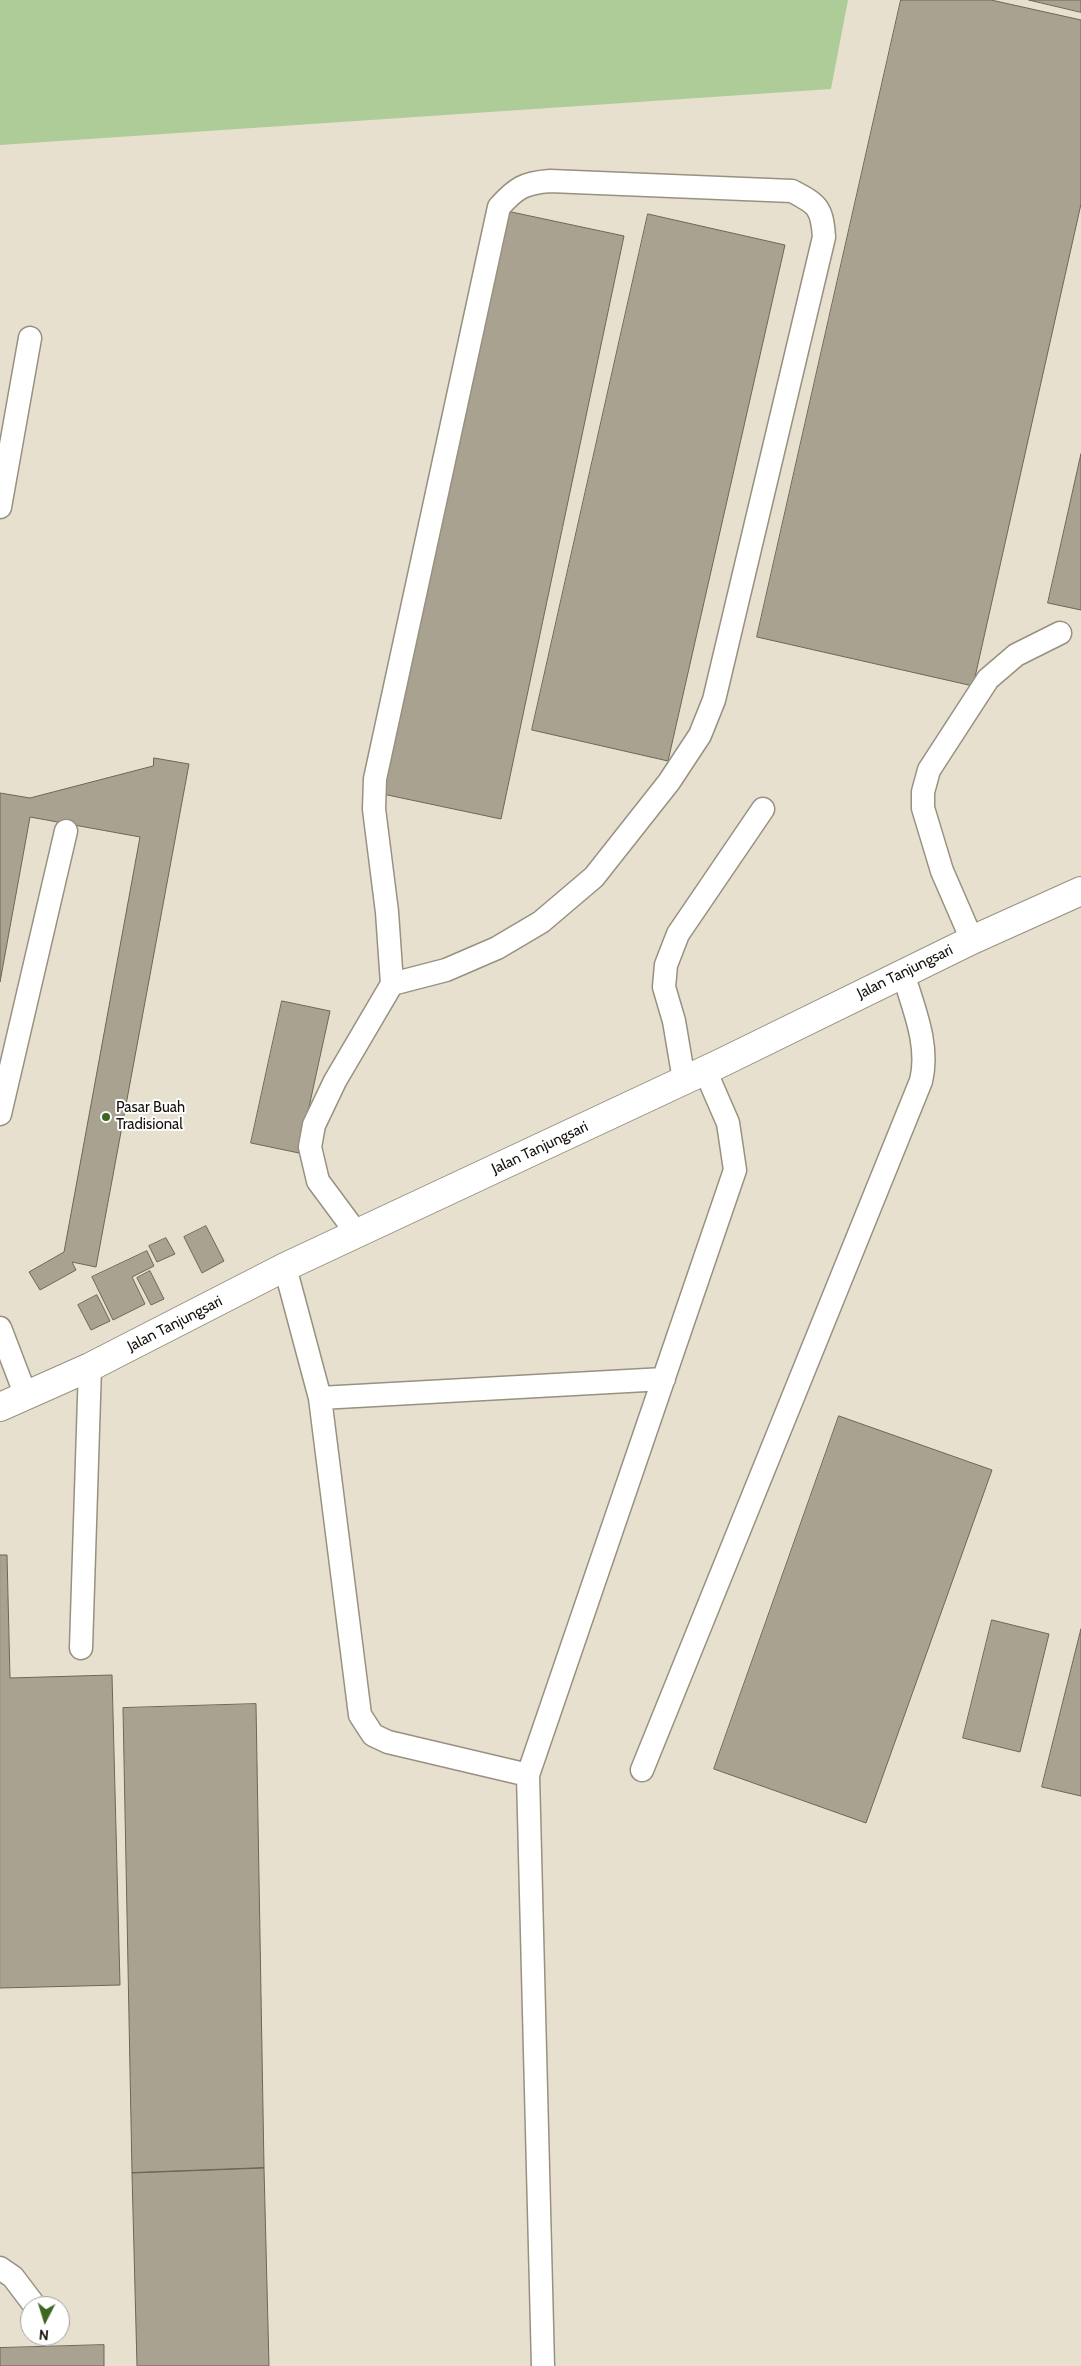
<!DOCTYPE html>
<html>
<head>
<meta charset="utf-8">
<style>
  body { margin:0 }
  #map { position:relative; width:1081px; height:2366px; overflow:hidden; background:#e8e0ce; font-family:Cabin,sans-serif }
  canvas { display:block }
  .north { position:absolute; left:20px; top:2296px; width:50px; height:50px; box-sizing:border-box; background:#fff; border:1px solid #a1a09e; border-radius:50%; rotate:185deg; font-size:14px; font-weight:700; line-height:20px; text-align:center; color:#15120c }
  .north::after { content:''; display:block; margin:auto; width:18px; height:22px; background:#3d6622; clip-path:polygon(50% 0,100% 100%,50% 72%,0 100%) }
</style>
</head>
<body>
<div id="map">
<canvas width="1081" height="2366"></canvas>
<div class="north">N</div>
</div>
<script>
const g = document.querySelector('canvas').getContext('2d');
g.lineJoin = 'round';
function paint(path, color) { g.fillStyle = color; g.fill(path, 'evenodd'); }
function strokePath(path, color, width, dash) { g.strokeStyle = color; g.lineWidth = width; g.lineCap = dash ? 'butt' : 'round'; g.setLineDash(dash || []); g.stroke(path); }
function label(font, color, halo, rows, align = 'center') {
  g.font = font + ' Cabin,sans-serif'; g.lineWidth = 4; g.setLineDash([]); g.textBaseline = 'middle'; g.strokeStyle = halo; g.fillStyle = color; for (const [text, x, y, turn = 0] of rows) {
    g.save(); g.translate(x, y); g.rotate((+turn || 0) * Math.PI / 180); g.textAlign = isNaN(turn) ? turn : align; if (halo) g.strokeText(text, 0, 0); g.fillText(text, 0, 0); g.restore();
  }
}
paint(new Path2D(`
  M0,0H848L831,89L0,145Z`), '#adcc97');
const building = new Path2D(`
  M901,0H991L1081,20V204L973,686L757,637Z
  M1029,0H1081V12Z
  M502,210L624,236L501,819L378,793Z
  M648,214L785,245L668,761L532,730Z
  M1081,454V610L1048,603Z
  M154,758L189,764L96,1267L72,1262L76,1270L40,1290L29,1272L64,1252L140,837L30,817L0,982V793L30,798L153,766Z
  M282,1001L330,1011L299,1153L251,1143Z
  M206,1226L224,1261L202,1273L184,1237Z
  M166,1238L175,1254L157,1262L149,1246Z
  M147,1251L154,1266L132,1277L145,1304L113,1320L92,1277Z
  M150,1271L164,1299L151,1305L137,1278Z
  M97,1295L110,1321L91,1330L78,1305Z
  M839,1416L992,1470L866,1823L714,1769Z
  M0,1555H7L10,1678L112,1675L120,1985L0,1988Z
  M992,1620L1049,1634L1020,1752L963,1738Z
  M1081,1629V1796L1042,1787Z
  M256,1704L264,2168L132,2173L123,1708Z
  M264,2168L269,2366H137L132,2173Z
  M104,2345V2366H0V2348Z`);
paint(building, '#aaa291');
strokePath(building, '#6d6656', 1);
const service = new Path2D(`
  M0,507L30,338
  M972,940L942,871L923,808V792L929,770L988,679L1016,655L1060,633
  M684,1080L674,1021L664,987L666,965L678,934L763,809
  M0,1114L66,831
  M358,1235L318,1181L310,1147L314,1125L335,1081L392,984L387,912L374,809L375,779L499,207C516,188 524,183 550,181L792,191C817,204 822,207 824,237L714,700L700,735L669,782L594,877L541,922L497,948L446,970L392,984
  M285,1267L320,1398L360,1715L373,1735L388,1742L528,1775L543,2366
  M0,1328L26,1396
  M320,1398L664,1379
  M81,1648L90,1367
  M642,1770L921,1081C930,1045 913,1007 903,973
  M528,1775L735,1170L728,1123L705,1070
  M0,2268L13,2277L35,2306`);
const secondary = new Path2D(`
  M0,1407L90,1367L285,1267L721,1063L972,940L1081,891`);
strokePath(service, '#989180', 25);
strokePath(secondary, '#989180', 30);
strokePath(service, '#fff', 22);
strokePath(secondary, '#fff', 28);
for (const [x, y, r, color] of [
  [106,1117,5,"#3d6622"]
]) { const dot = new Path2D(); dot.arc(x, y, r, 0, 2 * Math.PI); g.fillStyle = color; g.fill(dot); strokePath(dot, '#fff', 2); }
label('15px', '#15120c', '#fff', [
  ["Jalan Tanjungsari",905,972,-26],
  ["Jalan Tanjungsari",540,1148,-25],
  ["Jalan Tanjungsari",175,1324,-27]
]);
label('15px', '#15120c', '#fff', [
  ["Pasar Buah",116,1108],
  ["Tradisional",116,1125]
], 'left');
</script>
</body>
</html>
